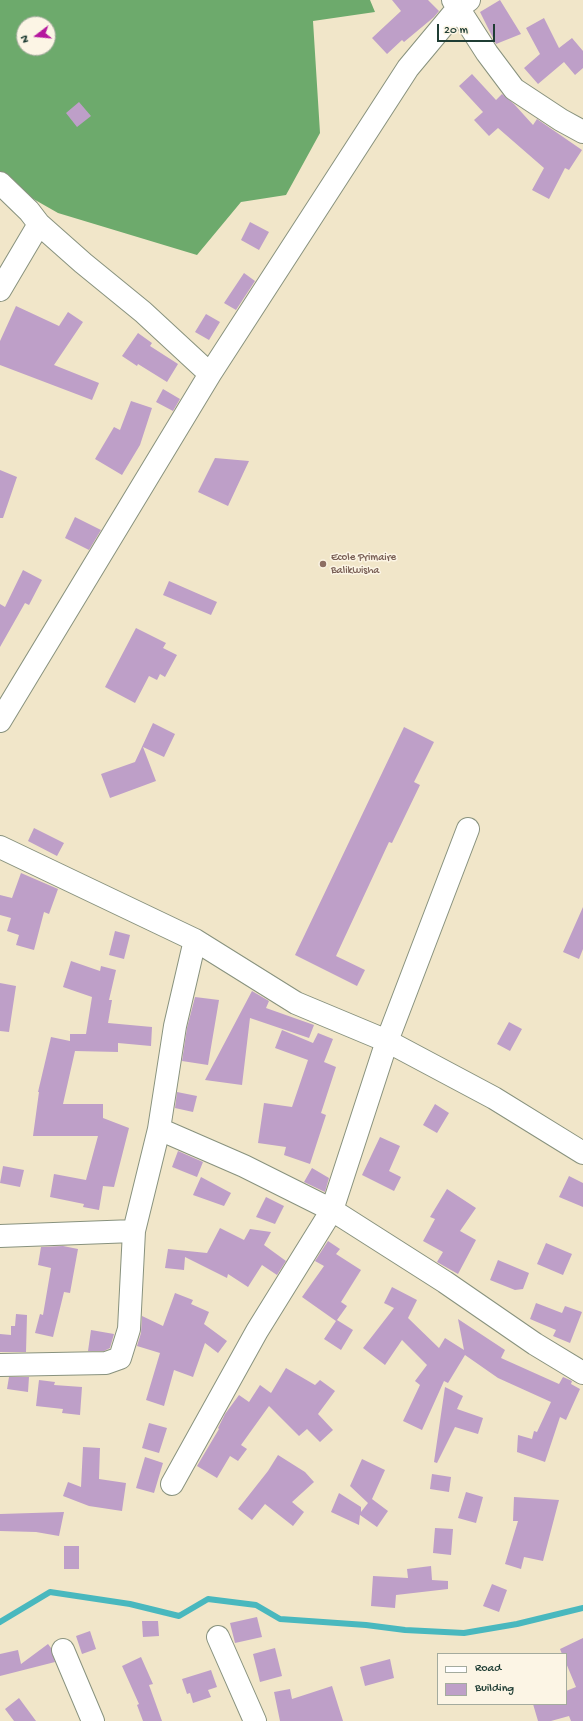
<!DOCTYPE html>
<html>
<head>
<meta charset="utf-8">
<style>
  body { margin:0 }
  #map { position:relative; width:583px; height:1721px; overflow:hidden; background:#f1e6c9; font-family:"Gochi Hand",sans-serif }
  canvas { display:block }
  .legend { position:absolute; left:437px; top:1653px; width:130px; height:52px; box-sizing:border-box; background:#fcf5e5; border:1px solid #a4ab9e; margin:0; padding:5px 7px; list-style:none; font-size:12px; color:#1f3d34 }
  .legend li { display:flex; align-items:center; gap:8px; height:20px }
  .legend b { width:20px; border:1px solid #a4ab9e }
  .north { position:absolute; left:16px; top:16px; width:40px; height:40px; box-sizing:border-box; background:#fcf5e5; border:1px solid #a4ab9e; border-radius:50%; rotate:254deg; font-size:11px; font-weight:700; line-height:16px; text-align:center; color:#1f3d34 }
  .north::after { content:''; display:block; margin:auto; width:14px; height:18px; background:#b5179e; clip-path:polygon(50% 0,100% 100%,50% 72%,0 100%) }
  .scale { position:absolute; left:437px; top:24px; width:58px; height:18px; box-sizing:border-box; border:2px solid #1f3d34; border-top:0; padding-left:5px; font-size:12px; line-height:14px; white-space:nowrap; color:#1f3d34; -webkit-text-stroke:3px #fcf5e5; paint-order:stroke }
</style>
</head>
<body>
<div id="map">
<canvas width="583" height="1721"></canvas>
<ul class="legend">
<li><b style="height:5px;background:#fff"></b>Road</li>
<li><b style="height:11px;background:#be9fc8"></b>Building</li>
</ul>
<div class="north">N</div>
<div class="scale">20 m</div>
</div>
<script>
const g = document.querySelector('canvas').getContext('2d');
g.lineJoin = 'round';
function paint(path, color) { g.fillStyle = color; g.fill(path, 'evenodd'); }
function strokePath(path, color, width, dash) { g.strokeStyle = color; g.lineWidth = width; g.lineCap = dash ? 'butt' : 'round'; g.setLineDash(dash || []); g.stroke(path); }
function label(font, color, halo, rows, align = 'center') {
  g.font = font + ' "Gochi Hand",sans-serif'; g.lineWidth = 3; g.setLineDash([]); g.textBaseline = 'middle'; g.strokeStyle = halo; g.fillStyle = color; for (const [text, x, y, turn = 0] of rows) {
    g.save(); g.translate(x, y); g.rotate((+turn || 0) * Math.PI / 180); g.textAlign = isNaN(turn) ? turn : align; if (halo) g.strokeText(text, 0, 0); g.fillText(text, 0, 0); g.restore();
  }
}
paint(new Path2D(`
  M0,0H370L375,12L313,21L320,133L286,195L241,202L197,255L58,213L0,180ZM24,24H48V48H24Z`), '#6daa6c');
strokePath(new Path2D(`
  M0,1622L50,1592L130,1604L179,1616L208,1599L256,1605L280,1619L366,1625L405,1630L464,1633L517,1624L583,1608`), '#49b8be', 6);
paint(new Path2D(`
  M392,0H428L439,11L434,17L404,42L402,40L387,54L372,38L401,11Z
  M500,0L521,34L496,44L480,12Z
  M544,18L559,48L572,38L583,51V68L575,75L564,62L538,84L524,68L540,54L526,28Z
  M472,74L496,100L502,94L514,104L533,125L537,119L582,150L569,170L565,168L549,199L532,190L544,168L498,128L489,136L474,120L483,112L459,86Z
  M79,102L91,116L77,127L66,113Z
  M250,222L269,232L259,250L241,240Z
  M244,273L255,281L236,310L224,303Z
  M16,306L59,326L68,312L83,322L54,365L99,383L92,400L0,365V341Z
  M206,314L220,322L209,340L195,332Z
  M138,333L152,343L150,346L178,364L167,382L138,364L137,366L122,356Z
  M163,389L180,399L173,411L156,402Z
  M131,401L152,408L140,445L122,475L95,459L114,427L120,430Z
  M215,458L249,461L228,506L198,492Z
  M0,470L17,477L3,518H0Z
  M75,517L101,530L89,550L65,538Z
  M23,570L42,580L29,605L25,603L0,647V604L5,607Z
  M169,581L217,602L211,615L163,595Z
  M136,628L166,643L163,648L177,655L165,677L160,674L157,680L149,676L135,703L105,687Z
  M153,723L175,734L164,757L143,747L156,781L110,798L101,774L135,762Z
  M404,727L434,742L414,782L420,785L392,843L389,842L336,956L365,970L357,986L295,955Z
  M34,828L64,843L57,856L28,841Z
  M21,873L58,889L49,914L44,912L34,950L16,945L19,935L7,931L11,918L0,915V895L12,898Z
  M583,907V949L579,959L563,952Z
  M115,931L130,935L124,959L109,955Z
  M71,961L100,971L101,966L116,970L109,1000H112L108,1023L152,1027L151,1046L118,1043V1052L75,1051L63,1104H103V1118L129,1128L114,1187L103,1186L99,1210L83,1207L84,1204L50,1197L54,1174L86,1180L98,1136H33L39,1092H38L51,1037L70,1041V1034H86L92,997L63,987Z
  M0,983L16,986L9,1032L0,1031Z
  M252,991L269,1001L266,1008L314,1025L309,1038L250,1018L242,1085L205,1080Z
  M195,997L219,1000L208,1065L182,1061L187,1028Z
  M509,1022L522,1029L510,1051L497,1044Z
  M282,1030L313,1043L318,1033L333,1039L324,1062L336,1067L321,1113L326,1115L310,1164L284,1155L286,1147L258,1143L264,1103L292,1107L308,1060L275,1048Z
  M177,1092L197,1096L193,1112L175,1108Z
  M435,1104L449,1113L437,1133L423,1125Z
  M380,1137L400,1146L389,1171L401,1177L394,1191L362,1175Z
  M178,1151L203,1162L197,1177L172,1167Z
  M3,1166L24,1170L20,1187L0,1183Z
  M312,1168L329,1178L325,1192L304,1182Z
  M569,1176L583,1183V1207L559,1197Z
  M201,1177L231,1193L224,1206L193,1195Z
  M447,1189L476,1208L460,1231L476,1240L458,1274L437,1262L443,1252L423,1241L435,1219L430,1217Z
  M266,1197L284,1206L275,1224L256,1217Z
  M220,1228L244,1240L250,1229L271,1232L264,1245L286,1261L277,1275L262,1265L248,1287L228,1274L227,1278L185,1257L184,1270L165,1268L168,1249L207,1253Z
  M328,1241L340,1249L336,1254L361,1270L341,1302L347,1306L337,1320L353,1330L341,1350L324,1339L336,1321L302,1297L324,1266L315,1261Z
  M546,1243L572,1254L563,1275L537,1264Z
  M63,1246L78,1249L70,1293L64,1292L53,1337L35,1333L40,1314L43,1315L51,1268L38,1265L41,1247Z
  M498,1260L529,1273L523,1289L515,1290L490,1280Z
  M392,1287L417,1300L408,1318L439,1348L445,1338L464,1350L458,1319L505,1350L501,1358L559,1384L563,1377L572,1381L571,1384L580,1389L566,1420L560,1417L545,1462L517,1452L518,1435L532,1439L534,1431L537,1432L551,1402L498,1378L465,1355L448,1383L444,1381L422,1430L403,1421L420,1385L415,1381L427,1365L402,1340L385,1365L363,1348L394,1308L384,1303Z
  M175,1293L193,1300L191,1304L209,1312L204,1324L227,1341L218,1353L205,1343L193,1377L174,1370L164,1406L146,1400L160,1353L137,1346L141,1333L142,1316L163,1326Z
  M536,1303L562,1313L565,1306L582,1312L570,1343L553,1336L556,1330L530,1319Z
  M16,1314L27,1315L26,1352H0V1334L11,1335V1326H15Z
  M91,1330L114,1334L110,1348L104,1351H88Z
  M286,1368L315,1385L320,1380L335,1391L318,1414L333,1430L320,1442L307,1429L299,1436L269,1406L241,1445L247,1449L238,1461L230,1456L217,1478L197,1466L219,1429L218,1428L225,1414L239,1395L249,1402L260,1385L271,1393Z
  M9,1377H29L28,1392L7,1389Z
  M39,1380L55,1382L54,1385L82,1387L80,1415L62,1413L63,1409L36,1406Z
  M445,1387L463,1396L457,1409L483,1418L478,1434L455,1427L437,1463L434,1462Z
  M149,1423L167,1428L159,1453L142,1448Z
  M83,1447L100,1448L99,1479L126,1483L122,1511L89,1506L63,1496L68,1482L81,1487Z
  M278,1455L305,1472L314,1482L292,1502L304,1512L293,1526L265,1504L252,1520L238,1509L268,1471Z
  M145,1457L163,1463L154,1493L136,1488Z
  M362,1459L385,1470L372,1499L388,1511L377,1527L360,1515L359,1525L331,1512L339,1493L361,1507V1512L368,1503L350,1486Z
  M432,1474L451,1477L449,1492L430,1489Z
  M466,1492L483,1497L476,1523L458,1518Z
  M514,1497L559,1500L543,1561L524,1557L521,1569L505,1564L518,1521H513Z
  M64,1512L59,1536L36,1532L0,1531V1514Z
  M435,1528L453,1529L451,1555L433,1553Z
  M64,1546H79V1569H64Z
  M431,1566L432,1580L448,1581V1589L396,1595L395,1608L371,1606L373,1576L408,1578L407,1569Z
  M492,1584L507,1590L499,1612L483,1606Z
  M257,1617L262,1637L235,1643L230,1623Z
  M142,1621H158L159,1636L143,1637Z
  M90,1631L96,1649L82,1654L76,1636Z
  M583,1638V1721H571L569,1716L551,1721H538L533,1704H566V1691L576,1687L566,1663V1654H562L560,1649Z
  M48,1644L51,1648L55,1662L0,1676V1654L18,1650L21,1664Z
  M275,1648L282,1676L260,1682L253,1654Z
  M141,1657L153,1684L149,1685L162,1721H143L137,1705L139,1704L122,1666Z
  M390,1659L394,1678L365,1686L360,1667Z
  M211,1670L217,1687L208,1690L211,1697L193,1703L190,1693L187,1694L182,1679Z
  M332,1686L343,1721H280L274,1692L290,1689L292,1699Z
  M19,1698L36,1721H14L5,1709Z`), '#be9fc8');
const minor = new Path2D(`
  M453,0L487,53L514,89L561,120L583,132
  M0,183L29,211L39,224L0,290
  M39,224L83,263L143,312L210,374
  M0,721L210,374L408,68L458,8L469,0
  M0,847L195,940L296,1003L387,1041L494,1098L583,1153
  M159,1129L244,1166L332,1210L445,1282L535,1344L583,1373
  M0,1236L134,1231
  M0,1365L106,1363L120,1358L129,1329L134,1231L159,1129L175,1026L195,940
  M172,1484L257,1331L332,1210L387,1041L468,829
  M218,1637L255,1721
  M63,1650L93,1721`);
strokePath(minor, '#88927e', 24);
strokePath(minor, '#fff', 22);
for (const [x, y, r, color] of [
  [323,564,4,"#8d6e63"]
]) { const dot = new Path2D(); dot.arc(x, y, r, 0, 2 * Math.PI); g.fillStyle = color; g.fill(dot); strokePath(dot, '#fcf5e5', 1.5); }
label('11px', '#785e54', '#fcf5e5', [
  ["Ecole Primaire",331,558],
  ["Balikwisha",331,571]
], 'left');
</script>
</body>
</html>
